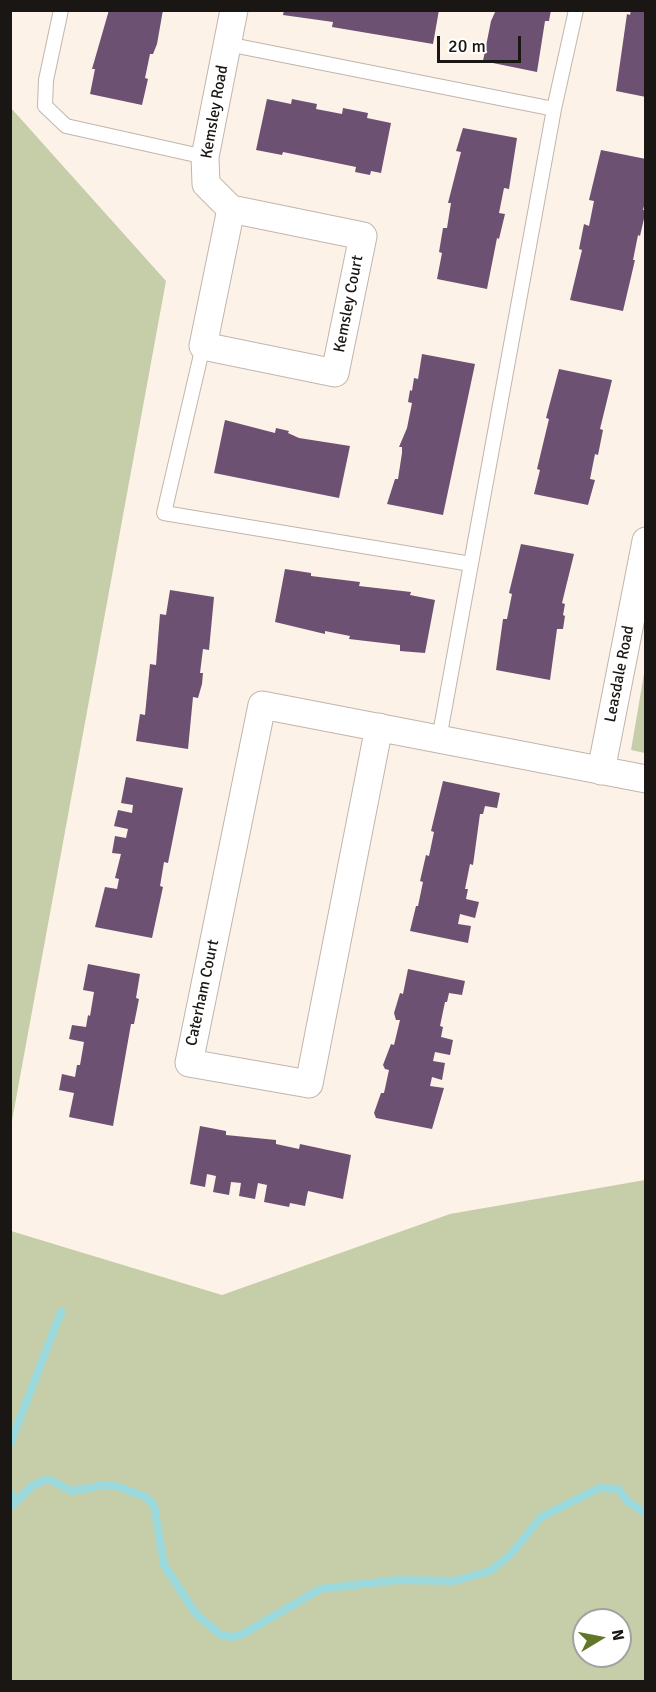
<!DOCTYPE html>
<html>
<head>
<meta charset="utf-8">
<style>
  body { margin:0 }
  #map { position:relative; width:656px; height:1692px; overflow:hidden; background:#fdf2e8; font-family:Signika,sans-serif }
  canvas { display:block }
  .frame { position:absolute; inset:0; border:12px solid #1a1613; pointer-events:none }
  .north { position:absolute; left:572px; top:1608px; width:60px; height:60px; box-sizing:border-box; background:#fff; border:2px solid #a3a2a1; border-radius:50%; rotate:80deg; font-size:16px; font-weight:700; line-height:24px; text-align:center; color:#1a1613 }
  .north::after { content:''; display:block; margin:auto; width:21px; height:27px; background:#617626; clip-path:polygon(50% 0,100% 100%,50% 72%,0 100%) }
  .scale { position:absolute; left:437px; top:36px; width:84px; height:27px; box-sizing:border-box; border:3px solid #1a1613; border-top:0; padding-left:8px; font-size:18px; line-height:21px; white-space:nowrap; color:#1a1613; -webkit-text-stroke:4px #fff; paint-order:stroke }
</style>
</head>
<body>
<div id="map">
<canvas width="656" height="1692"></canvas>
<div class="frame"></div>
<div class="north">N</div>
<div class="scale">20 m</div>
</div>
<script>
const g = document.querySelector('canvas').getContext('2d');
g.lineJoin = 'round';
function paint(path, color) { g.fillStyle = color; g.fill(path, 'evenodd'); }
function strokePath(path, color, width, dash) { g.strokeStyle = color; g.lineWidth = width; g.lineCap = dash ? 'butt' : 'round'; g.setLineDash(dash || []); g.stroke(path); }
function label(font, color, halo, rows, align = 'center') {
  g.font = font + ' Signika,sans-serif'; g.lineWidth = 6; g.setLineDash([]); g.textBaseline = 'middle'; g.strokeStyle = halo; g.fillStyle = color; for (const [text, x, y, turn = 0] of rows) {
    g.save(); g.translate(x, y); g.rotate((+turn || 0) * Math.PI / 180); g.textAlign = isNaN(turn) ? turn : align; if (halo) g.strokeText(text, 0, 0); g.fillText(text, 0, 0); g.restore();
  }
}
paint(new Path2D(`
  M11,108L166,281L11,1126Z
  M645,668V753L631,750Z
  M645,1180V1681H11V1231L222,1295L450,1214ZM584,1620H620V1656H584Z`), '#c5cea8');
strokePath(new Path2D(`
  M10,1444L61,1312
  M10,1492L17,1502
  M10,1507L33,1485L48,1479L72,1491L99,1486H116L146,1497L154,1505L164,1565L196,1614L221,1635L231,1637L243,1634L320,1589L397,1580L454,1581L490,1571L510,1555L541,1517L599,1488L618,1489L628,1502L646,1513`), '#9cd9dd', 8);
paint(new Path2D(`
  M109,10H163L157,44L153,54H150L145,78L148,79L142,105L90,94L95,69H92Z
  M284,10H439L433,44L332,27L333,22L283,15Z
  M496,10H551L549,21H545L537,72L483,61L491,21Z
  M631,10H646V97L616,91L627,14L630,15Z
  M267,99L291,104L292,99L317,104L316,109L342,114L343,108L368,113L367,118L391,123L381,173L371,171L370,175L355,172L356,167L283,152L282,155L256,150Z
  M463,128L517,138L509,189L504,188L499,213L505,214L499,239L497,238L487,289L437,279L442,253L439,252L443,228H447L451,203H448L461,152L456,151Z
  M601,150L646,159V198L643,210H646L640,236L638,235L633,260H635L623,311L570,300L582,250L579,249L584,224L589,226L594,201L589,200Z
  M422,354L475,364L443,515L387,504L395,479H398L402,453V447H399L407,428L412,403L408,402L410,390L412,391L414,378L418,379Z
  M559,369L612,380L600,429L603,430L598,455L595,454L590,479L595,480L588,505L534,494L540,470L537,469L549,419L546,418Z
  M225,420L275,433L276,428L289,431L288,433L299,438L350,446L339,498L214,473Z
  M521,544L574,554L562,603L565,604L563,615L565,616L563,629H557L550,680L496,670L503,619H507L512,594L509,593Z
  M285,569L311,573V576L360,582L359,586L411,592L410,595L435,600L425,653L400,651V645L349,639L350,636L325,631V634L275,622Z
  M170,590L214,597L209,650L203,649L200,673H203L202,684L198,698L193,697L188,749L136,741L140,714L145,715L150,664L156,665L160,614L166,615Z
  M126,777L183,788L168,863L164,862L160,886L163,887L152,938L95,927L105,887L117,889L119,879L115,878L121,854L112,853L115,836L126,838L128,829L114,826L118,810L132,813L133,805L121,803Z
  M443,781L500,793L497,808L485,806L483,814H480L473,865L470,864L465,889H468L466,899L479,902L475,918L460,914L458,924L471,926L468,943L410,931L416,906H418L423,882L420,881L426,855L429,856L434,832L431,831Z
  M88,964L140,974L136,998L139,999L134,1024H131L113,1126L69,1117L74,1093L59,1090L62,1074L75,1077L77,1065H80L84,1042L69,1039L72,1025L86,1027L88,1015L90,1016L94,992L83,990Z
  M408,969L465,981L462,995L449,993L447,1002H445L440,1026L443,1027L441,1037L453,1040L450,1055L435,1052L433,1061L445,1063L442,1080L432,1077L430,1086L444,1088L432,1129L376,1118L374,1113L381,1093H384L389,1070L385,1069L383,1065L391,1044L394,1045L400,1020H396L394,1013L400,993L403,994Z
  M200,1126L226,1131V1135L276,1140V1144L299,1149L300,1144L351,1155L343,1199L308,1191L305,1206L290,1203L289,1207L264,1202L267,1185L258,1183L255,1199L239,1196L241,1183L231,1182L229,1195L213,1192L216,1176L207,1174L205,1187L190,1184Z`), '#6c5172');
const service = new Path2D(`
  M61,10L46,80L45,106L66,126L205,157
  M227,44L554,109
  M203,346L164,513L471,564
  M439,739L554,109L576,10`);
const minor = new Path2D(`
  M231,209L363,236L335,373L203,346L231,209L206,184L205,157L234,10
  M379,727L309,1084L189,1063L262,705L646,779
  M601,771L646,541`);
strokePath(service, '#c0b6ac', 16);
strokePath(minor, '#c0b6ac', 29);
strokePath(service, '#fff', 14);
strokePath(minor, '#fff', 27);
label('16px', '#1a1613', '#fff', [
  ["Kemsley Road",215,112,-80],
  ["Kemsley Court",349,304,-79],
  ["Leasdale Road",620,674,-79],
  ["Caterham Court",203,993,-78]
]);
</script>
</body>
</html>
